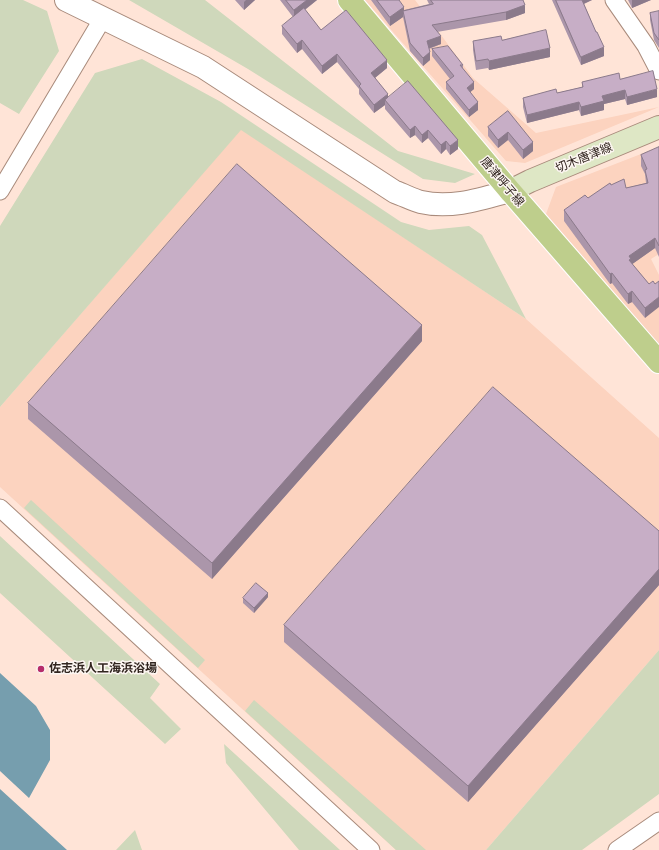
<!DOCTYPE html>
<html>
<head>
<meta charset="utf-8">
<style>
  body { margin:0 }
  canvas { display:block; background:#ffe4d7 }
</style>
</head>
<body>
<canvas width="659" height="850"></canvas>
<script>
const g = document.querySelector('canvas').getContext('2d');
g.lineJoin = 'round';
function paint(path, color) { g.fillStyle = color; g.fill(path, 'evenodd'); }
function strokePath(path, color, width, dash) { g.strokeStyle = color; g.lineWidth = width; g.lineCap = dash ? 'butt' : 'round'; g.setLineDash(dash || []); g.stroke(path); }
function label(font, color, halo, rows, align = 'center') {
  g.font = font + ' "PT Sans","Noto Sans JP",sans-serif'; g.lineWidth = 3; g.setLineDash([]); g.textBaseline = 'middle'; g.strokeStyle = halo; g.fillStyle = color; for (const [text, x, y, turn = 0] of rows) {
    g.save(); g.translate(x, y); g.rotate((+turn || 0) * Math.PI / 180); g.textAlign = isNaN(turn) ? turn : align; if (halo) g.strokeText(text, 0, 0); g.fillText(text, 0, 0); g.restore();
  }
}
paint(new Path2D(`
  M365,0H415L473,78L536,133L659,107L525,163L506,161Z
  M241,129L526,319L659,438V650L486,850H396L0,487V407Z
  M659,147V254L651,259L659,275V345L546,214L556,187Z`), '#fcd3bf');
paint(new Path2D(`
  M0,0H23L47,11L59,51L19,114L0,103Z
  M129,0H205L398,151L475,174L455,183L423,179L248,69Z
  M142,59L221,102L401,222L429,230L469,226L482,235L526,319L241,130L0,407V226L95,73Z
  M31,500L205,660L198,668L24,508Z
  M0,536L160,684L150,698L181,729L165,744L0,593Z
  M659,650V794L582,850H486Z
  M254,700L426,850H396L245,711Z
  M224,744L340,850H299L226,763Z
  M135,830L142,850H116Z`), '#cfd8bb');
paint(new Path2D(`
  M0,673L36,706L50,730V760L29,798L0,771Z
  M0,789L67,850H0Z`), '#769eae');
const minor = new Path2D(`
  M614,0L646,46L659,71
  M0,191L103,18
  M0,508L371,850
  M617,850L659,821`);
const tertiary = new Path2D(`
  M66,0L203,67L395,192C404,195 413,200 421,202C451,209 481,199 510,191`);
const secondary = new Path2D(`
  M510,191L530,181L659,127`);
const primary = new Path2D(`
  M349,0L510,191L659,362`);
strokePath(minor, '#a98b7c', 19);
strokePath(tertiary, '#a98b7c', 24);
strokePath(secondary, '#a98b7c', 24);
strokePath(primary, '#fff', 24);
strokePath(minor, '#fff', 17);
strokePath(tertiary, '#fff', 22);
strokePath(secondary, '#dee7c5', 22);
strokePath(primary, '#bece8c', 22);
paint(new Path2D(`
  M235,0H255L244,10Z
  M280,0H317L305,10L321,30L387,68L375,78L388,98L458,149L450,155L446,149L441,154L428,138L422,143L415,135L410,138L385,109V105L374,113L359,94V89L337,62L322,74L302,49L297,53L282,34V26L293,17Z
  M371,0H399L404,10L429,4L427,0H523L525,13L506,20L437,32L441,44L429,49L430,60L423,66L410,51L403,17L390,26Z
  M552,0H592L584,4L596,32L604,56L581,65Z
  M628,0H651L632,8Z
  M659,11V48L654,40L650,20V13Z
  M502,40L550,57L489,70L488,68L476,70L473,50V41Z
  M432,49L463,65V69L474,89L470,92L478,110L469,117L446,89V82L450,79L432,56Z
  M620,79L657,97L627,105L625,99L604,104V110L581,116L579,110L527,123L523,107V98L557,93L582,87V82Z
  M508,111L533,151L523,159L508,140L498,148L488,136V127Z
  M659,147V257L655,248L632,264L649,284L645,318L632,302L628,304L612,283L610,284L564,221V210L588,198L611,185L626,188L646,183L645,174L641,166V155Z
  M422,341L212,579L28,419V403Z
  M659,531V585L468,802L284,642V625Z
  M268,597L254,613L243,603V598Z`), '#ab96aa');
paint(new Path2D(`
  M246,0H255L244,10V2Z
  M307,0H317L294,18V10Z
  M581,0H592L581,5Z
  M632,0H651L632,8Z
  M525,5V13L506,20V12Z
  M404,7V15L403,11V17L390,26V17Z
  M441,36V44L427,49V41Z
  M302,40V49L297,53V44Z
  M604,47V56L581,65V57Z
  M550,48V57L489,70V61Z
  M430,52V60L423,66V58Z
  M337,54V62L322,74V66Z
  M387,60V68L371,81V73Z
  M474,82V89L467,95V88Z
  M657,89V97L627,105V97Z
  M625,90V99L604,104V110L581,116V107L602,96Z
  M388,94V102L385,100V105L374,113V105Z
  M478,102V110L469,117V110Z
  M579,102V110L527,123V115Z
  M415,126V135L410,138V130Z
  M428,130V138L422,143V135Z
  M508,132V140L498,148V140Z
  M458,140V149L450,155V146Z
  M446,141V149L441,154V145Z
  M533,142V151L523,159V150Z
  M655,238V248L631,265L629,271V256Z
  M612,273V283L610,284V274Z
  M632,291V302L628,304V294Z
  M659,297V307L645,318V308Z
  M422,325V341L212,579V563Z
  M659,569V585L468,802V786Z
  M268,593V597L254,613V608Z`), '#8b7a8b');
const building = new Path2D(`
  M286,0H307L294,10Z
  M377,0H399L404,7L390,17Z
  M431,0H523L525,5L506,12L432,25L441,36L427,41L430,52L423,58L410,43L403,11L433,4Z
  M556,0H582L596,32H597L604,47L581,57Z
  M304,8L321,30L346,10L387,60L371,73L388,94L374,105L359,86L361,84L337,54L322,66L302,40L297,44L282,26Z
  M659,11V40L654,33L650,13Z
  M546,30L550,48L489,61L488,59L476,61L473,41L501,36L502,40Z
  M448,46L463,65H460L474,82L467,88L478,102L469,110L446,82L454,76L432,49Z
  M653,71L657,89L627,97L625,90L602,96L604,101L581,107L579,102L527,115L523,98L556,89L557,93L583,87L582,82L619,73L620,79Z
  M408,81L458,140L450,146L446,141L441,145L428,130L422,135L415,126L410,130L385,100Z
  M508,111L533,142L523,150L508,132L498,140L488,127Z
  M659,147V246L655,238L629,256L631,259L629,260L649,284L653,281L655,284L659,281V297L645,308L632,291L628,294L612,273L610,274L564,210L585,195L588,198L610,183L611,185L624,179L626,188L648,183L645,170L647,169L641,155Z
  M237,164L422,325L212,563L28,403Z
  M493,387L659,531V569L468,786L284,625Z
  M256,583L268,593L254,608L243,598Z`);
paint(building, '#c7aec6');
strokePath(building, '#8b7a8b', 1);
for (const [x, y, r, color] of [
  [41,669,4,"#b62d6b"]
]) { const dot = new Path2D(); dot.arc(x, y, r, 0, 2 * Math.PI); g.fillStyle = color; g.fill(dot); strokePath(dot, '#fdf6f2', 1.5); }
label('12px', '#31251f', '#fdf6f2', [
  ["切木唐津線",584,158,-22],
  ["唐津呼子線",502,182,50]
]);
label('bold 12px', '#31251f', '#fdf6f2', [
  ["佐志浜人工海浜浴場",49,669]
], 'left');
</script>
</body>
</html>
